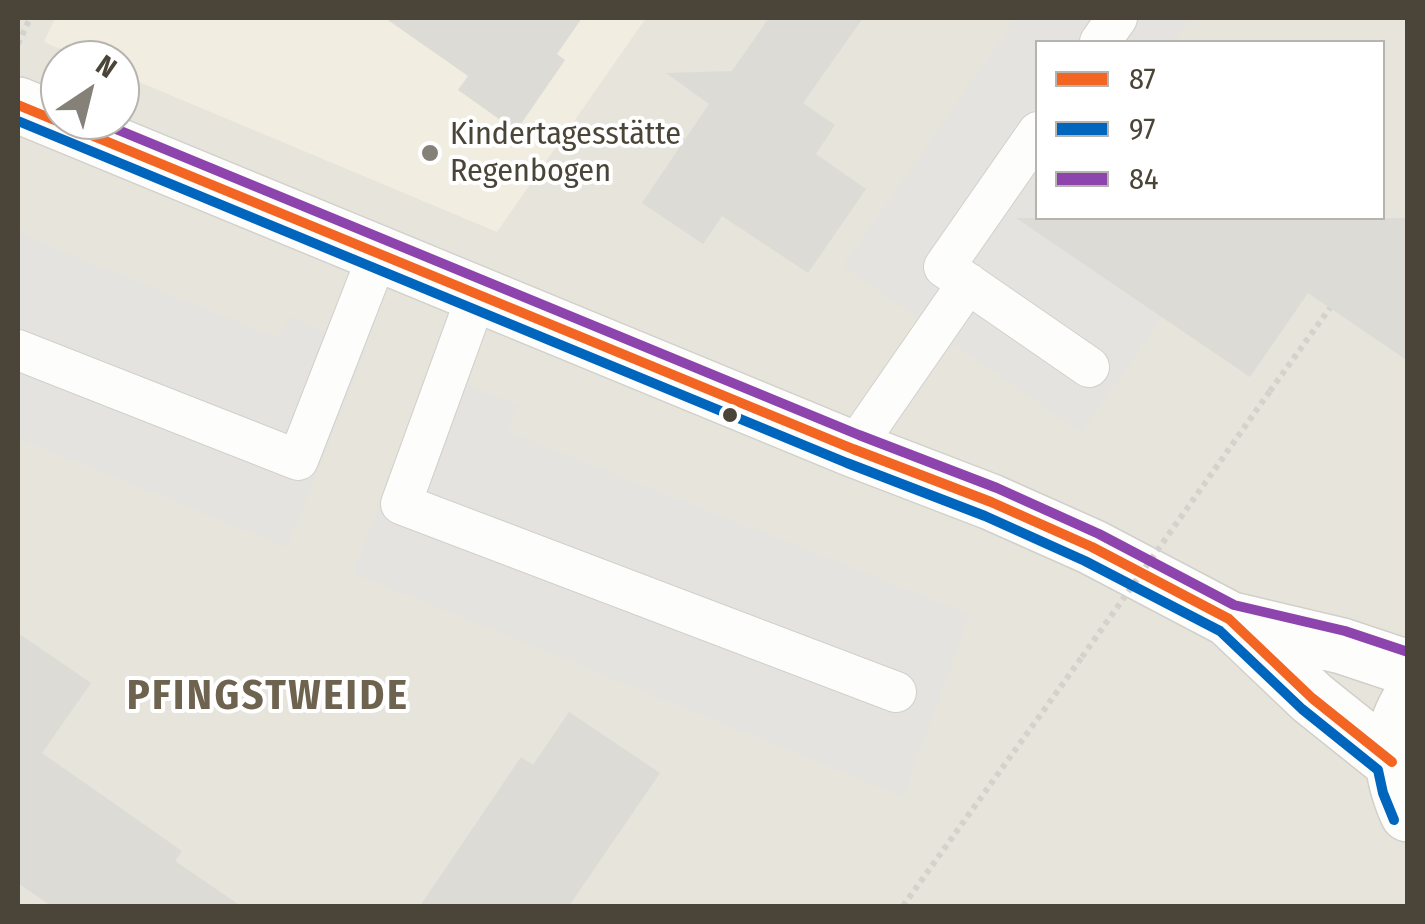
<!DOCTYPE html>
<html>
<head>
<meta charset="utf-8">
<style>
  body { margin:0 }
  #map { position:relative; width:1425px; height:924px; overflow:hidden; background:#f3f2ee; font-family:"Fira Sans Condensed",sans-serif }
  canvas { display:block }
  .frame { position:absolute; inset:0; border:20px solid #4b4438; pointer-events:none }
  .legend { position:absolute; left:1035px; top:40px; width:350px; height:180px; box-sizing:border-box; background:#fff; border:2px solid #b7b4af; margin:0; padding:12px 18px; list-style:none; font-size:30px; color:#4b4438 }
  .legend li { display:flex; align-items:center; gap:20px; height:50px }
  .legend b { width:50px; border:2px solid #b7b4af }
  .north { position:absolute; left:40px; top:40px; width:100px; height:100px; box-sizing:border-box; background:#fff; border:2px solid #b7b4af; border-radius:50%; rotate:35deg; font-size:28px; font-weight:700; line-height:40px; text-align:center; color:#4b4438 }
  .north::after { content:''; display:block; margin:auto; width:35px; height:45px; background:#868178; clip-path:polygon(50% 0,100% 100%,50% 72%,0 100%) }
</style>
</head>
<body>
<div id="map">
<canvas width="1425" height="924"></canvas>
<div class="frame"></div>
<ul class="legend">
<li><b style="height:12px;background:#f26522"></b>87</li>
<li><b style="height:12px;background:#0065bd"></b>97</li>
<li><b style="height:12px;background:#8e44ad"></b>84</li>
</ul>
<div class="north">N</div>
</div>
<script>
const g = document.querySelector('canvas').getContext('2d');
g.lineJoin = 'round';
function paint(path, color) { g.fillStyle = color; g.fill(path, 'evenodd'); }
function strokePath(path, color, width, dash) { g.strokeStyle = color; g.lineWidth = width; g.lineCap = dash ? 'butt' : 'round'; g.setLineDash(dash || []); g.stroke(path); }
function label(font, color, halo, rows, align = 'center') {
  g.font = font + ' "Fira Sans Condensed",sans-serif'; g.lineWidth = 8; g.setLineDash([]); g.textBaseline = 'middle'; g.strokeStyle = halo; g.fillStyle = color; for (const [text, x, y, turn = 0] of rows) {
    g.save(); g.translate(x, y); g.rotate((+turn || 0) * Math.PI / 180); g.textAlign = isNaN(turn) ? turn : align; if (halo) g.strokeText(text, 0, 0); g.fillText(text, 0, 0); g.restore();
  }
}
paint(new Path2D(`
  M18,18H1407V906H18ZM1038,42H1382V218H1038ZM60,60H120V120H60Z`), '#e7e4db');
paint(new Path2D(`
  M55,18H646L497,232L120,74V60H86L44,42Z`), '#f1ede0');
paint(new Path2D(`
  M1016,18H1190L1173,42H1038V218H1053L1042,235L1162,317L1081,433L843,266Z
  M18,233L279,338L289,317L367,349L287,547L18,438Z
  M431,371L518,405L508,432L970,614L903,797L353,573Z`), '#e5e3df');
paint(new Path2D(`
  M385,18H582L557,54L565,60L516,131L458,90L468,76Z
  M769,18H863L803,103L835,125L816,154L866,189L808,273L722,216L703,244L642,203L709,104L666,73L732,71Z
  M1016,218H1408V361L1308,293L1250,377Z
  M18,633L91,683L42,753L182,851L175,861L241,906H51L18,883Z
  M569,712L660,773L569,906H420L521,757L533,765Z`), '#dddbd6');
const service = new Path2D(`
  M1100,42L1117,18
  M1038,132L944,267L1089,367
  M477,295L401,504L896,692
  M18,350L298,460L378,255
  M853,449L968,283`);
const minor = new Path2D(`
  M18,105L853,449L991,502L1092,547L1229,619L1312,698L1392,762
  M1232,620L1342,646L1408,668
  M1408,703C1386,741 1391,776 1408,814`);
strokePath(service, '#d1d0cb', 42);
strokePath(minor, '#d1d0cb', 58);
strokePath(new Path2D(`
  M18,44L30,18
  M1270,391L1330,308
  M903,906L1082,657`), '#d3d2cc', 6, [5, 5]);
strokePath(service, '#fdfdfc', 40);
strokePath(minor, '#fdfdfc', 55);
strokePath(new Path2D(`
  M1082,657L1270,391`), '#d3d2cc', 6, [5, 5]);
strokePath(new Path2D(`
  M18,105L853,449L991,502L1092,547L1229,619L1312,698L1392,762`), '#f26522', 10);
strokePath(new Path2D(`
  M18,121L847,463L985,516L1085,561L1220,631L1302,709L1378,770L1383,793L1394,820`), '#0065bd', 10);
strokePath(new Path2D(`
  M94,120L859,435L997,488L1099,534L1234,605L1345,631L1408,652`), '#8e44ad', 10);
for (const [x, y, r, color] of [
  [430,153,10,"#868178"],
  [730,415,9,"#4b4438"]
]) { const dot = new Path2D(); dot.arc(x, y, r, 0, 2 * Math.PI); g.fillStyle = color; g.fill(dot); strokePath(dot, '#fff', 4); }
label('32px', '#4b4438', '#fff', [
  ["Kindertagesstätte",450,135],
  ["Regenbogen",450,172]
], 'left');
g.letterSpacing = '2.5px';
label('bold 42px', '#6e634f', '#fff', [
  ["PFINGSTWEIDE",268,697]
]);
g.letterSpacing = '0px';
</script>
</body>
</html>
